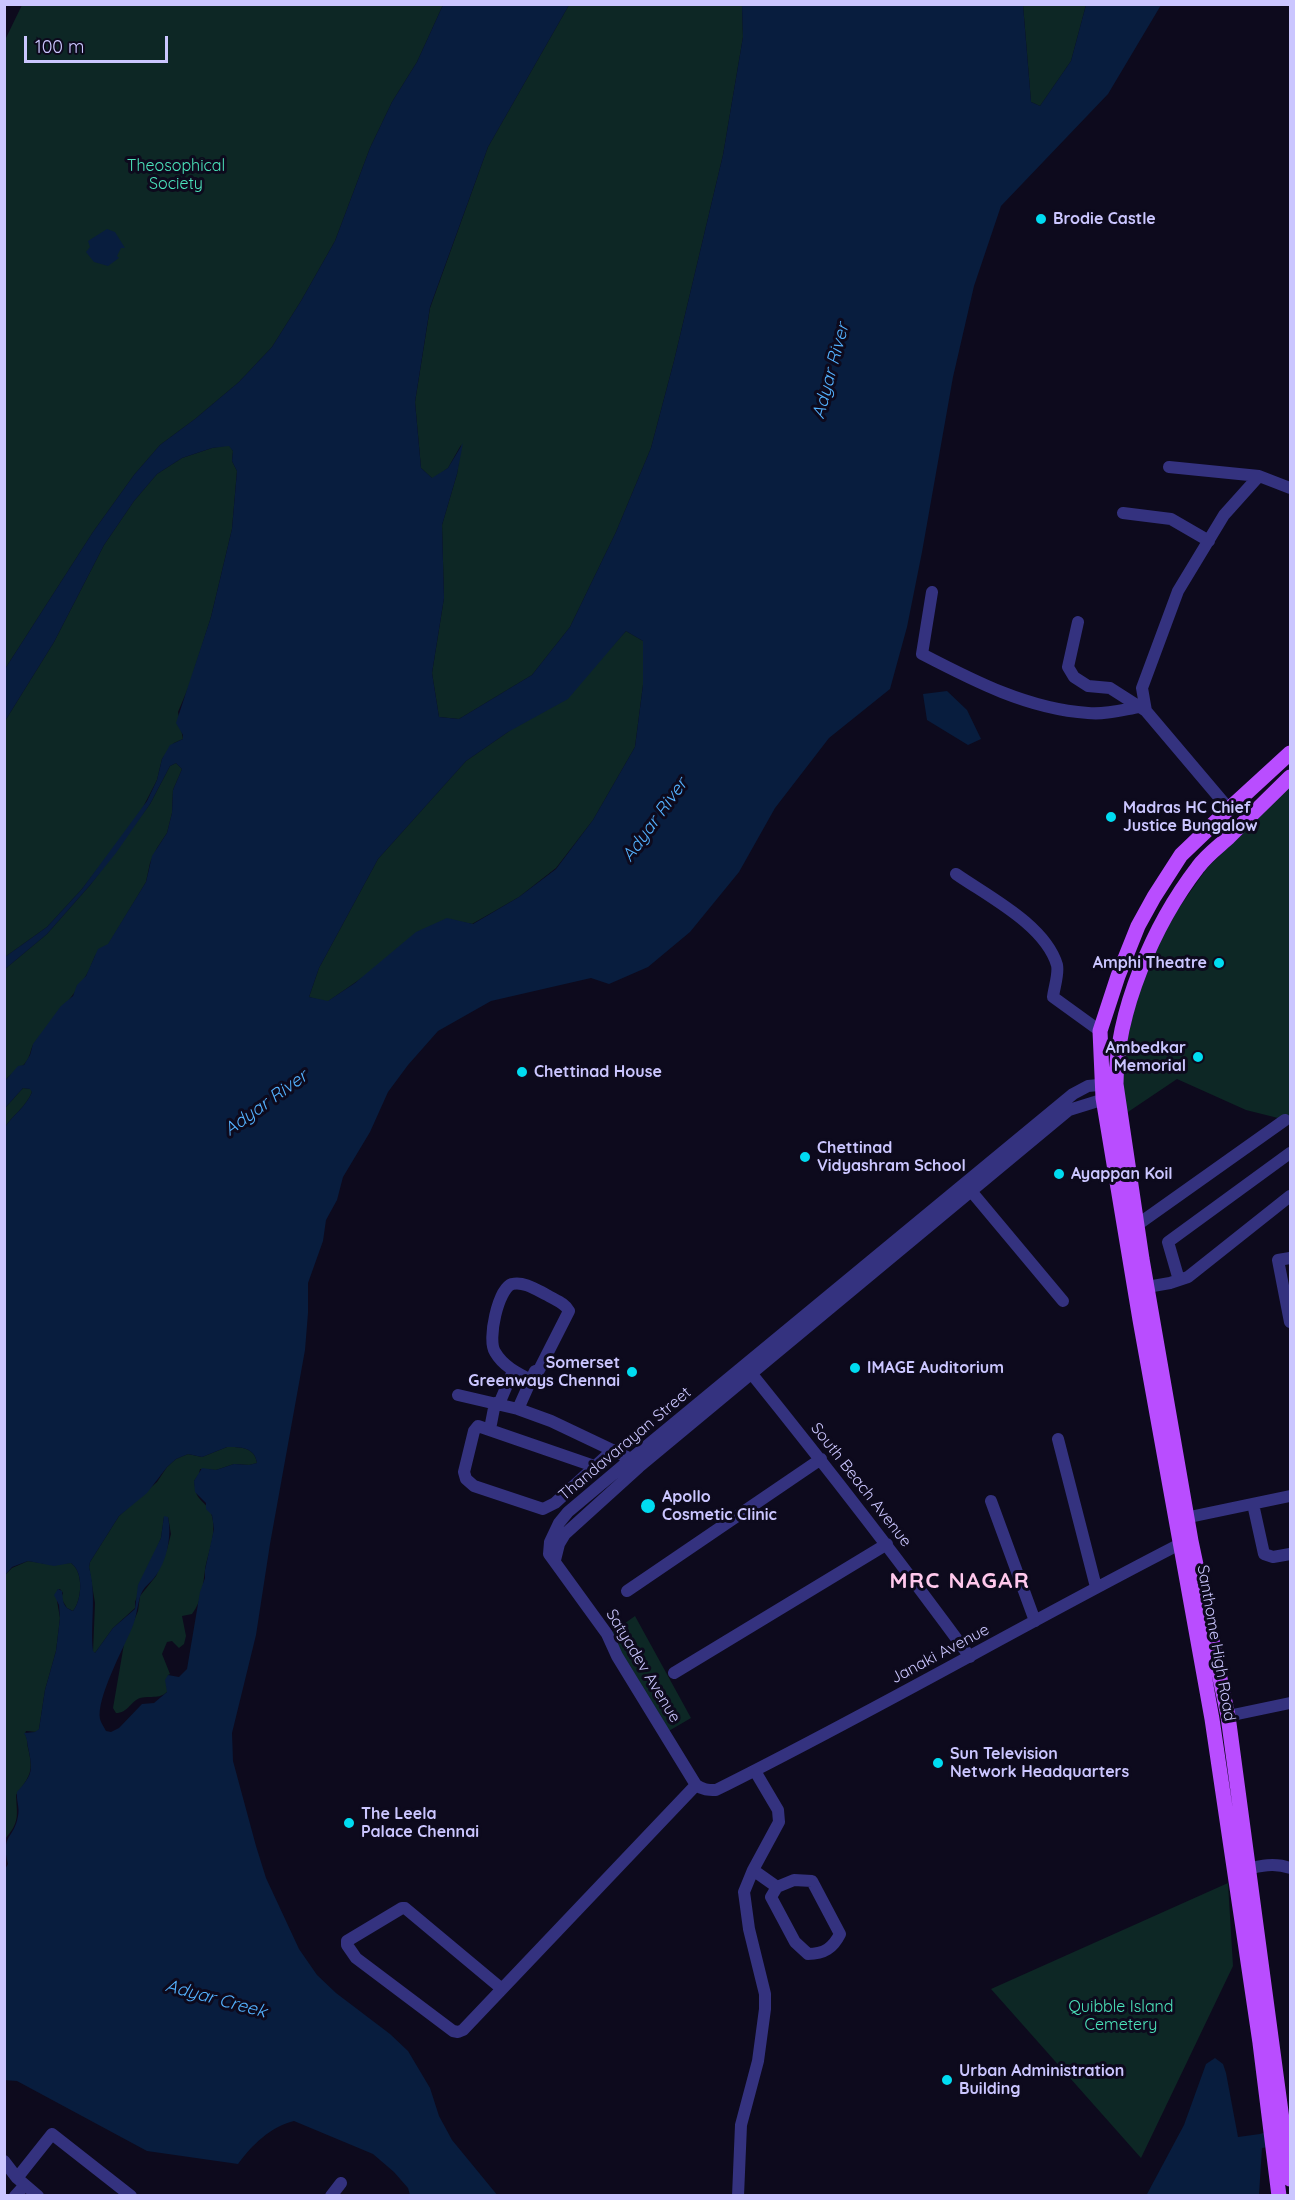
<!DOCTYPE html>
<html>
<head>
<meta charset="utf-8">
<style>
  body { margin:0 }
  #map { position:relative; width:1295px; height:2200px; overflow:hidden; background:#0d0a1d; font-family:Quicksand,sans-serif }
  canvas { display:block }
  .frame { position:absolute; inset:0; border:6px solid #cbc6ff; pointer-events:none }
  .scale { position:absolute; left:24px; top:36px; width:144px; height:27px; box-sizing:border-box; border:3px solid #cbc6ff; border-top:0; padding-left:8px; font-size:18px; line-height:21px; white-space:nowrap; color:#cbc6ff; -webkit-text-stroke:4px #0d0a1d; paint-order:stroke }
</style>
</head>
<body>
<div id="map">
<canvas width="1295" height="2200"></canvas>
<div class="frame"></div>
<div class="scale">100 m</div>
</div>
<script>
const g = document.querySelector('canvas').getContext('2d');
g.lineJoin = 'round';
function paint(path, color) { g.fillStyle = color; g.fill(path, 'evenodd'); }
function strokePath(path, color, width, dash) { g.strokeStyle = color; g.lineWidth = width; g.lineCap = dash ? 'butt' : 'round'; g.setLineDash(dash || []); g.stroke(path); }
function label(font, color, halo, rows, align = 'center') {
  g.font = font + ' Quicksand,sans-serif'; g.lineWidth = 6; g.setLineDash([]); g.textBaseline = 'middle'; g.strokeStyle = halo; g.fillStyle = color; for (const [text, x, y, turn = 0] of rows) {
    g.save(); g.translate(x, y); g.rotate((+turn || 0) * Math.PI / 180); g.textAlign = isNaN(turn) ? turn : align; if (halo) g.strokeText(text, 0, 0); g.fillText(text, 0, 0); g.restore();
  }
}
paint(new Path2D(`
  M22,5H443L417,62L392,102L370,148L335,241L301,301L272,347L239,382L195,419L160,445L134,475L93,532L5,669L4,42Z
  M569,5H742L743,37L723,155L674,361L651,448L616,532L570,627L532,675L459,719L439,717L432,673L444,598L442,525L457,474L461,445L448,468L433,479L421,468L415,402L430,308L488,147Z
  M1023,5H1086L1071,61L1040,106L1031,102Z
  M229,445L233,451L232,461L237,471L232,529L211,617L189,686L178,712L183,739L174,743L162,759L157,780L139,815L82,889L47,927L5,957V721L54,642L104,545L134,501L157,474L182,458L212,448Z
  M626,631L643,641V685L635,747L593,820L556,868L519,897L472,924L447,919L327,1002L309,997L319,968L378,859L466,761L508,732L609,650Z
  M176,763L182,769L173,790L172,813L167,833L157,848L150,863L146,882L108,945C91,954 95,961 87,974C75,994 59,1012 45,1030C41,1035 36,1040 33,1045C30,1051 30,1057 26,1062C20,1070 10,1073 5,1081V969L47,934L91,884L150,804L170,766Z
  M1290,786V1121L1246,1110L1177,1079L1125,1114L1122,1067L1132,1018L1145,973L1171,919L1207,868Z
  M23,1088L31,1089L32,1092C26,1107 13,1115 5,1127V1108Z
  M227,1447C240,1447 255,1447 257,1463L249,1465L234,1464L216,1470L200,1469L199,1474L194,1481C195,1485 195,1491 197,1495C201,1502 208,1505 211,1513C218,1533 208,1551 205,1570C203,1585 202,1601 192,1614L182,1616L186,1636L184,1644L179,1648L172,1641L167,1642L162,1654L170,1674L168,1675L167,1692C158,1700 150,1695 140,1698C130,1702 128,1713 116,1713L113,1708L124,1644L138,1611L140,1596L156,1576L167,1549L171,1534L168,1517H164L161,1538L135,1602V1608L113,1628L95,1653L93,1652L95,1603L89,1567L90,1562L119,1516L157,1482L167,1467L176,1459L188,1454L202,1457Z
  M28,1561L47,1564L71,1563C84,1572 82,1600 73,1611L67,1608L61,1598L63,1593L60,1589L57,1590V1601L60,1618L56,1651L45,1690L39,1729L37,1732L26,1731L25,1734C28,1739 27,1743 28,1748C34,1772 30,1776 16,1795C17,1816 20,1822 5,1839V1575L12,1568Z
  M635,1616L691,1718L667,1732L607,1636Z
  M1228,1883L1233,1966L1141,2158L991,1989Z`), '#0d2725');
paint(new Path2D(`
  M443,5H569L488,147L430,307L415,402L421,468L432,478L448,468L463,443L457,474L442,525L444,598L432,673L439,717L459,719L532,675L570,627L616,532L651,448L674,361L723,155L743,37L742,5H1023L1031,102L1040,106L1071,61L1086,5H1161L1108,94L1001,206L974,286L953,377L922,552L907,627L890,689L829,738L775,808L739,872L690,932L648,967L609,984L591,978L491,1001L438,1031L408,1065L388,1092L370,1132L343,1177L337,1200L326,1220L323,1241L308,1283V1313L305,1350L270,1544L256,1635L232,1733L233,1761L256,1846L266,1878L299,1949L317,1975L336,1993L390,2034L408,2051L430,2088L439,2116L452,2140L498,2196L410,2195L408,2188L394,2172L373,2154L294,2121C270,2127 252,2145 238,2164L147,2151L17,2081L4,2080V1871L8,1864C0,1835 14,1839 18,1816C20,1808 16,1800 17,1792C33,1774 33,1771 28,1747C27,1741 27,1738 24,1733L35,1732L39,1729L45,1690L56,1651L60,1618L59,1605L54,1595L58,1589L62,1591C63,1600 62,1607 73,1611C82,1600 84,1572 71,1563L54,1566L28,1561L12,1567L5,1575V1127C13,1115 26,1107 32,1092L30,1089L23,1088L5,1108V1081L18,1066L24,1065L30,1055L33,1044L61,1006L73,996L77,985L86,976L98,949L108,944L146,882L152,856L167,833L172,813L173,790L182,769L176,763L170,766L150,804L116,853L91,884L47,934L5,969V957L47,927L82,889L147,801L157,780L162,759L170,745L183,739V735L176,723L211,617L232,529L237,471L232,461L233,451L229,446L212,448L182,458L157,474L134,501L104,545L54,642L5,721V669L93,532L134,475L160,445L195,419L239,382L272,347L301,301L335,241L370,148L392,102L417,62ZM626,631L643,641V685L635,747L593,820L556,869L519,897L473,924L447,918L416,932L355,983L328,1001L309,997L319,968L378,859L466,761L508,732L568,699ZM227,1447C240,1447 255,1447 257,1463L249,1465L234,1464L216,1470L202,1468L194,1481L195,1492L206,1503V1509L212,1515L214,1529L205,1570V1578L200,1592L187,1669L179,1677L168,1675L165,1680L167,1692L154,1703L142,1704L119,1728L111,1732L106,1731C104,1727 101,1723 100,1719C96,1699 124,1647 132,1628C137,1617 138,1599 142,1592C145,1586 150,1583 154,1578C167,1562 172,1536 168,1517L164,1516L161,1538L138,1585L135,1609L113,1628L95,1653L93,1651C90,1623 97,1596 89,1567L90,1562L119,1516L147,1493L167,1467L176,1459L188,1454L202,1457Z
  M107,229L115,232L125,248H121L117,256L119,258L108,266L94,262L86,252L90,247L88,241Z
  M947,691L967,710L981,739L968,745L927,720L923,694Z
  M1215,2058L1223,2064L1226,2073L1238,2137L1260,2134L1290,2124V2144L1262,2148L1259,2195L1146,2196L1184,2125L1206,2064Z`), '#081d3e');
strokePath(new Path2D(`
  M1169,467L1259,476L1290,488
  M1123,513L1171,519L1209,541
  M932,592L922,654C974,681 1028,709 1088,713C1104,715 1122,710 1139,707
  M1078,622L1068,667L1074,677L1088,686L1110,688L1146,711L1229,809
  M1146,711L1142,688L1178,591L1224,515L1259,476
  M956,874C989,897 1045,925 1057,965C1059,974 1054,988 1053,997L1100,1031
  M1109,1084L1088,1086L1073,1094L631,1459L568,1512L559,1523L550,1542L549,1554L607,1634L617,1656L696,1785C703,1790 708,1790 716,1790C873,1712 1024,1624 1180,1544L1187,1542
  M971,1191L1063,1301
  M1137,1225L1285,1120
  M1290,1258L1278,1260L1290,1322
  M1179,1280L1168,1242L1290,1153
  M1147,1287L1170,1283L1188,1277L1290,1196
  M745,1371L751,1373C826,1466 899,1560 970,1657
  M458,1395L518,1409L551,1421L631,1459L636,1464
  M499,1404L513,1371
  M518,1409L535,1371L539,1370L569,1311C565,1303 555,1300 547,1295C537,1290 524,1281 512,1284C498,1289 487,1340 495,1352C503,1366 517,1373 531,1380
  M490,1429L495,1403
  M1058,1439L1096,1587
  M594,1466L478,1426L474,1431L464,1472L466,1479L474,1486L543,1509L555,1503L613,1450
  M991,1501L1035,1621
  M1253,1504L1264,1554L1273,1557L1290,1554
  M1180,1519L1290,1496
  M555,1560L559,1544L565,1534L639,1467L1069,1110L1111,1097
  M627,1591L821,1459
  M674,1673L887,1544
  M1228,1716L1290,1703
  M753,1870L777,1887L794,1880L812,1881L840,1934C833,1948 824,1954 808,1954L795,1942L771,1897L777,1887
  M1242,1870C1259,1866 1274,1862 1290,1868
  M502,1989L405,1908H402L347,1941V1945L356,1958L453,2031L458,2032L463,2030L696,1785
  M4,2161L17,2178L38,2196
  M17,2178L52,2134L131,2196
  M15,2196L25,2185
  M331,2196L341,2183
  M738,2196L741,2125L758,2061L765,2009V1994L749,1929L744,1892L753,1870L779,1822L778,1810L755,1771`), '#34327f', 12);
strokePath(new Path2D(`
  M1290,777C1270,797 1249,817 1228,838C1218,847 1206,856 1198,867C1154,924 1116,1011 1116,1084L1142,1259L1191,1541L1228,1716L1290,2179
  M1279,2196L1260,2043L1212,1719L1140,1320L1103,1098L1100,1031L1118,976L1138,926L1154,897L1181,855L1229,809L1290,753`), '#b94dff', 15);
for (const [x, y, r, color] of [
  [1041,219,6,"#00dcf1"],
  [1111,817,6,"#00dcf1"],
  [1219,963,6,"#00dcf1"],
  [1198,1057,6,"#00dcf1"],
  [522,1072,6,"#00dcf1"],
  [805,1157,6,"#00dcf1"],
  [1059,1174,6,"#00dcf1"],
  [855,1368,6,"#00dcf1"],
  [632,1372,6,"#00dcf1"],
  [648,1506,8,"#00dcf1"],
  [938,1763,6,"#00dcf1"],
  [349,1823,6,"#00dcf1"],
  [947,2080,6,"#00dcf1"]
]) { const dot = new Path2D(); dot.arc(x, y, r, 0, 2 * Math.PI); g.fillStyle = color; g.fill(dot); strokePath(dot, '#0d0a1d', 2); }
label('16px', '#4ce5bc', '#0d0a1d', [
  ["Theosophical",176,166],
  ["Society",176,184],
  ["Quibble Island",1121,2007],
  ["Cemetery",1121,2025]
]);
label('bold 16px', '#cbc6ff', '#0d0a1d', [
  ["Brodie Castle",1053,219],
  ["Madras HC Chief",1123,808],
  ["Justice Bungalow",1123,826],
  ["Amphi Theatre",1207,963,"right"],
  ["Ambedkar",1186,1048,"right"],
  ["Memorial",1186,1066,"right"],
  ["Chettinad House",534,1072],
  ["Chettinad",817,1148],
  ["Vidyashram School",817,1166],
  ["Ayappan Koil",1071,1174],
  ["Somerset",620,1363,"right"],
  ["Greenways Chennai",620,1381,"right"],
  ["IMAGE Auditorium",867,1368],
  ["Apollo",662,1497],
  ["Cosmetic Clinic",662,1515],
  ["Sun Television",950,1754],
  ["Network Headquarters",950,1772],
  ["The Leela",361,1814],
  ["Palace Chennai",361,1832],
  ["Urban Administration",959,2071],
  ["Building",959,2089]
], 'left');
label('16px', '#cbc6ff', '#0d0a1d', [
  ["Thandavarayan Street",625,1444,-40],
  ["South Beach Avenue",861,1485,52],
  ["Santhome High Road",1216,1643,80],
  ["Janaki Avenue",940,1654,-28],
  ["Satyadev Avenue",643,1666,59]
]);
label('italic 18px', '#54b2ff', '#0d0a1d', [
  ["Adyar River",831,371,-75],
  ["Adyar River",655,820,-54],
  ["Adyar River",266,1103,-36],
  ["Adyar Creek",216,1999,15]
]);
g.letterSpacing = '1.5px';
label('bold 22px', '#ffc8ec', '#0d0a1d', [
  ["MRC NAGAR",960,1581]
]);
g.letterSpacing = '0px';
</script>
</body>
</html>
